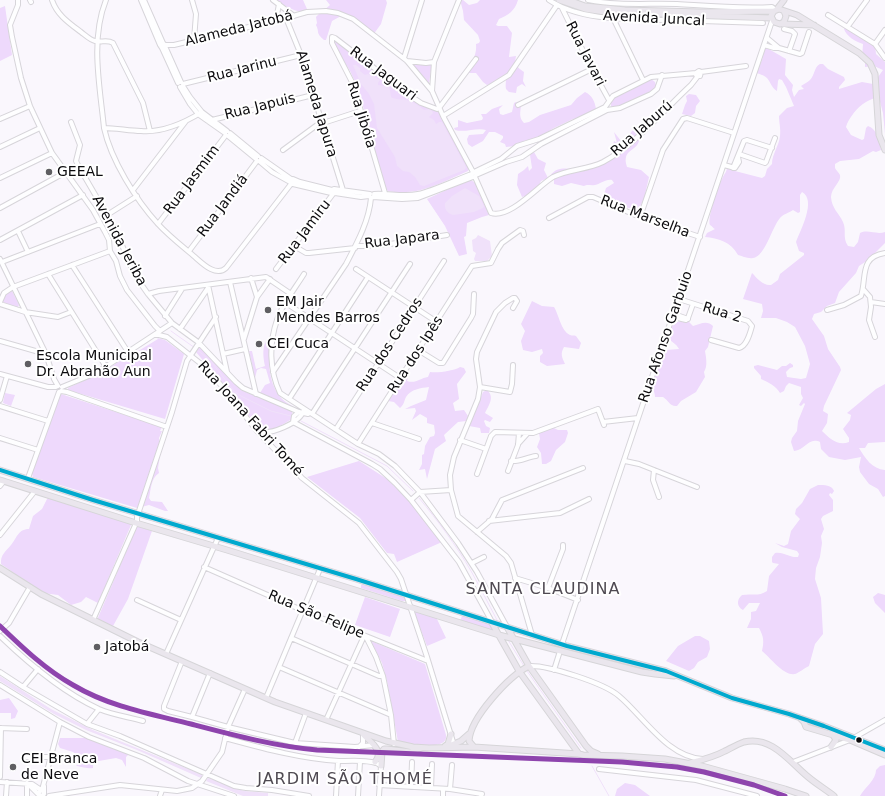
<!DOCTYPE html>
<html>
<head>
<meta charset="utf-8">
<style>
  body { margin:0 }
  canvas { display:block; background:#faf7fd }
</style>
</head>
<body>
<canvas width="885" height="796"></canvas>
<script>
const g = document.querySelector('canvas').getContext('2d');
g.lineJoin = 'round';
function paint(path, color) { g.fillStyle = color; g.fill(path, 'evenodd'); }
function strokePath(path, color, width, dash) { g.strokeStyle = color; g.lineWidth = width; g.lineCap = dash ? 'butt' : 'round'; g.setLineDash(dash || []); g.stroke(path); }
function label(font, color, halo, rows, align = 'center') {
  g.font = font + ' "DejaVu Sans",sans-serif'; g.lineWidth = 4; g.setLineDash([]); g.textBaseline = 'middle'; g.strokeStyle = halo; g.fillStyle = color; for (const [text, x, y, turn = 0] of rows) {
    g.save(); g.translate(x, y); g.rotate((+turn || 0) * Math.PI / 180); g.textAlign = isNaN(turn) ? turn : align; if (halo) g.strokeText(text, 0, 0); g.fillText(text, 0, 0); g.restore();
  }
}
paint(new Path2D(`
  M275,0H303L307,9C297,16 289,5 279,4Z
  M326,0H386L387,3L381,24L373,35H369L364,26L341,16L332,21L326,40H324C315,32 320,33 316,25L317,23L316,17C320,12 325,10 330,5Z
  M460,0H463L469,5L477,3L480,0H518C515,11 508,15 499,19L496,25L498,26H507L512,33L509,57L516,56C514,65 517,67 524,72L523,81L526,87L522,84L517,87L516,93L509,92L506,89C505,84 507,79 505,75C499,77 494,83 487,85L483,82L476,73H466V69C473,61 477,54 476,44L479,43L480,41L478,35L464,20L463,11Z
  M5,6L12,55L0,61V8Z
  M845,28L875,45L876,54L885,62V134L883,113L879,98L878,77L883,70L874,66L865,67V62L862,58L863,44C856,42 846,36 844,29Z
  M334,38L415,102L439,112L469,167L468,171C449,179 428,191 407,192C401,193 394,192 388,191L385,188L358,88L350,71L332,42Z
  M767,48L786,59L785,75L793,85L792,90L794,97L799,90L804,89L801,86C804,84 808,82 810,80C815,75 814,67 820,64H823L828,69L844,77L845,80L839,87V89L862,82L873,84L875,98C872,99 869,100 866,102C858,106 848,119 846,127L851,135L862,140L864,139L866,128L868,126C877,129 880,141 881,150L876,152L873,151L859,159L840,161L835,164V168C836,170 839,173 840,175C842,181 831,188 831,197C832,209 839,213 843,222C847,231 842,237 848,246L854,247L858,242L860,233C868,229 876,235 885,232V243L868,260L859,266L856,273L839,292L835,303L827,306L821,312L814,314L812,319L824,336L828,349L840,367L841,370L824,406L823,411L828,414L827,423L822,431C830,439 838,446 849,442V438L843,429L850,420L851,415L847,413L876,389L885,384V442L868,443L865,448H859C865,458 872,469 885,470V496L883,497L878,489L869,484L860,472L859,467L861,457L845,460L829,457L821,449L820,442C808,437 806,450 794,451L791,442L792,438L797,431L798,421L805,404L804,403L801,406L799,405L803,398L801,394V387L789,383L786,386L784,391L780,393C776,386 768,382 761,379V376L754,368V366L758,365L777,370L782,366H786L790,363L793,365V367L790,368L786,372L787,377L801,379L806,378L810,364L805,346L795,327L787,322L776,318H761L763,311L762,304L743,299L752,273C757,278 763,286 771,285L778,280L780,274L804,255V253L799,251L796,242C800,231 817,200 802,192L800,195V212L798,213L793,210C789,213 783,214 780,218C772,227 765,257 753,258C748,259 742,256 738,255C731,242 718,238 705,237L707,233L715,229C714,229 711,225 710,225C707,218 718,186 722,179C724,174 727,172 727,167L729,166L735,171L762,178L765,176L767,169L772,164C772,154 779,146 780,136C781,130 779,122 779,116L787,108L794,106L786,87L782,80L779,79L778,81L777,91C767,84 773,77 756,73L762,60L765,49Z
  M412,63L432,64L429,83H427L412,65Z
  M651,79L655,82L656,85L653,90L619,108H613L611,106V100L613,98Z
  M585,92C592,95 595,102 596,109L582,117L573,119L554,128L534,140H526L515,146L506,147L505,144L500,142L503,138V136L495,132H489L483,141L472,147L468,144L467,139L469,135L483,134L486,130C477,127 465,133 455,130L454,128L458,127V120L467,123L482,120L483,118L481,114H486L492,109L503,105L499,109L500,114L503,115L512,112L514,103L516,102L521,106C520,113 519,118 524,123L529,122L540,115L571,105L577,98Z
  M689,94L696,95L700,101L696,106L695,113L691,116L682,114L685,105L687,101L686,96Z
  M634,130L639,132C642,150 629,147 626,157C625,160 626,164 627,167L641,170L649,177L644,199L639,208C630,211 612,202 603,197L606,188L614,183L612,180C605,179 601,184 595,185C590,186 588,184 584,186L571,183L562,186L554,184V180L550,176C557,166 566,169 576,169C581,169 589,168 595,166C601,164 608,157 613,154L612,148L614,141L617,143L614,132L621,141L624,142L626,141L632,131Z
  M533,152H534L538,159L546,163L544,170L548,178L541,181C535,194 535,193 522,197L517,185L518,174L524,170L528,166L529,171L532,168L530,155Z
  M470,179L475,183L489,215L482,217L467,223L466,236L464,237L467,254L459,256L445,226L427,199Z
  M11,289L19,305L18,307L2,302L5,293Z
  M532,301L542,306L554,307C559,315 561,331 570,335C572,336 574,335 576,336L581,343L579,349L564,347C560,354 562,357 565,364L547,366L540,362V356L543,353L542,349L532,352L523,350L521,341L525,331L521,324Z
  M685,321L689,322L693,326C700,324 707,320 713,326L708,347L705,351C706,357 708,366 704,372L705,377L696,392L681,401L677,406C670,407 668,400 663,397H655C655,391 651,387 652,380L662,352L666,350L679,349C675,340 665,344 671,326L677,322Z
  M272,336C268,354 267,377 278,394C281,399 287,403 292,406V408L273,398L260,393L265,385L270,383L266,369L261,368L257,370L255,378L249,351H252L256,369L265,366C263,356 261,341 272,336Z
  M157,338L165,340L184,354L165,419L68,390V388L108,369L132,352L135,353L158,339Z
  M200,347L241,390L292,411V419C281,425 271,434 259,428L196,352Z
  M460,367L464,368L466,372L457,384L459,399L453,403L455,411L464,410L468,416L466,421L458,422L444,435L446,441L435,449L427,479L425,469L419,470L422,464V455L424,454L425,446L430,437L434,436L435,433L434,425L427,423V418L420,414L412,420L416,411L415,408L405,409L411,406L426,400L429,387C421,388 411,389 406,397C404,401 404,405 400,408L394,402L388,401L406,376V370L409,373L407,381C416,384 420,378 428,377L430,372C438,373 454,371 460,367Z
  M487,390C495,397 489,405 485,413L493,418L490,422L485,420L484,421L486,426L490,428L489,433H481L480,428L469,426L483,392Z
  M5,393L15,395L11,406L3,403Z
  M61,394L137,419C144,418 154,425 162,427L160,431H162L159,438L161,450L158,468L159,473C151,478 151,489 149,498L151,501L162,502L168,511H165L149,505L137,508L33,477L32,474L59,396Z
  M552,427L558,430H567L568,433L565,442L556,450L551,461L546,464H542L541,453L537,447L540,439L539,433Z
  M359,461L387,479L412,504L442,542L397,562L394,554L387,553L360,518L307,477Z
  M818,485C824,485 832,485 834,491L832,494L830,493L829,495L833,500V511L823,516L821,519L824,529L821,536L822,543L820,557L816,568L815,579L821,598L823,634L815,644L809,666C804,668 799,673 795,674C783,676 770,657 762,651C764,642 764,637 759,628H747L751,619V612L756,611L760,603H749L743,610C737,607 736,600 742,595C752,593 758,597 767,591L769,576L779,564L773,563L772,562V557L775,553C783,551 790,558 798,557L799,554L797,551L782,547L775,543L784,546L788,544L791,531L800,519L795,514L796,509L802,503L810,489Z
  M48,497L130,524L131,525L98,603L86,597L81,602L71,605L58,595L43,593L1,564C0,555 6,551 11,545C17,538 18,529 29,529L33,516L42,509Z
  M137,526L152,531L128,599L113,626L97,620Z
  M364,583L405,596L406,601H402L361,588V585Z
  M878,593L885,595V613L875,603L873,597Z
  M365,597L400,609L390,637L355,625Z
  M416,612L436,617L446,638L427,646L414,613Z
  M462,615L489,623L493,626L494,631L459,621L461,619Z
  M695,636H700L709,641L710,649L707,657L698,662L694,668L689,671L666,661L678,646Z
  M371,641L425,664L446,735C449,752 408,743 398,742L387,681L382,663Z
  M9,698L18,711L15,718L11,719V713H0V700Z
  M60,738H86L128,753L129,754L126,757V767L122,760L116,758L93,762V768C90,769 81,767 77,766L76,765L89,760V758L77,755L73,752L60,748L58,744Z
  M885,765V796H860C865,787 876,780 876,770L880,766Z
  M625,783L635,785L650,796H615L617,789Z`), '#eed9fc');
paint(new Path2D(`
  M353,65H356L360,68V71L365,75L368,74L380,80L378,83V85L389,87L390,90L391,97C396,100 401,99 407,100C414,102 419,106 424,110L430,109L432,111L433,113L429,117L434,120L436,124L439,122H442L465,165L466,168L464,170L424,186L420,185L415,177L409,172L403,171L397,166L395,157L377,128L374,104L369,94L361,84Z
  M465,188L479,196L484,206L483,208L474,212L453,215C447,213 444,209 445,203L452,196Z
  M478,235L490,241L492,256L487,261H475L474,259L476,253L473,251L472,240L476,238Z
  M0,676L51,709L93,730L203,775L201,778L137,750L86,730L54,714L0,681Z
  M208,778L244,791L268,793V796H243L206,781Z`), '#f0e1fa');
strokePath(new Path2D(`
  M171,331L195,348
  M197,350L210,360L234,391L241,396L271,411L291,416
  M301,421L387,466L413,491
  M419,498C438,521 456,545 471,571C480,587 488,603 497,620
  M508,640L524,666
  M527,671L581,748
  M592,766L609,796`), '#f0e1fa', 1);
const minor = new Path2D(`
  M18,0V5L10,25L12,37L21,78L30,106L52,153L93,210L105,232L109,240L110,251L116,261L120,276L127,290L155,326L160,331
  M30,0L31,2
  M52,0C57,15 69,23 81,32C85,35 90,40 95,41C101,43 107,39 113,43L143,103L150,131
  M106,0C90,40 100,87 104,128C111,160 136,200 158,224C169,236 182,246 195,257C203,264 216,277 226,268L291,184
  M141,0L160,45
  M144,0L163,43
  M192,0L196,14L194,40
  M273,0L294,16
  M549,0C582,22 632,19 671,20C701,21 732,22 763,23
  M588,0C618,6 648,3 677,4C709,6 740,9 772,7L776,10
  M562,8L592,69L609,100
  M828,15L875,44L885,58
  M286,18L301,55L343,190
  M613,18L643,80
  M276,20L279,4
  M848,26L867,0
  M784,29L792,31L795,34L789,51
  M875,44L885,30
  M165,45H174L286,18L307,12L326,11L338,13L353,19L407,61L432,91L443,116L473,172
  M764,45L774,48H779L767,38
  M165,47L162,48L160,45L162,43L164,44L181,82
  M162,48L178,83
  M779,48L800,54L802,53L809,32
  M404,58L422,0
  M407,61L426,63L434,62
  M701,72L700,76L696,75V73L699,71L701,72L746,66
  M183,84L301,55
  M183,86L190,97L202,112L227,131
  M180,87L190,104L198,114L225,133
  M432,91L434,62L459,0
  M518,105L592,69
  M443,116L509,75L557,5
  M0,119L30,106
  M208,121L313,95
  M71,122L80,145L76,161L79,167L107,215L117,233L134,274L148,294L172,323L198,342L236,382L243,388L299,412L308,414
  M104,128C117,128 129,131 141,131C163,133 184,123 202,112
  M230,133L258,156
  M228,136L256,159
  M0,147L40,128
  M283,150L317,125L360,111
  M739,154L765,163L766,162L775,138
  M261,158L291,179
  M259,161L272,172L290,182
  M724,165L735,168L739,162L738,157
  M733,168L744,141L747,140L772,148
  M474,172L501,159L517,146L539,139L605,107L613,96L651,77L696,73
  M476,175L506,162L522,157L541,144L607,110L620,108L651,94L657,89L662,75
  M475,177L491,213C510,219 538,186 553,177C569,169 587,170 603,162C635,145 664,110 691,85L698,76
  M0,178L52,153
  M295,181L293,184L290,182L293,179L300,182L332,190
  M293,184L331,193
  M133,190L186,121
  M335,190V193H331V191L334,189L370,194
  M335,193L361,197L369,196
  M385,193L353,84L332,43V37L335,38L412,97L421,103L437,109L439,108L476,59
  M374,194C388,193 404,197 418,194C435,190 455,180 472,174
  M373,197L402,199L418,198L473,177
  M0,208L66,172
  M107,215L137,196
  M640,217L663,150L683,119L687,118L734,133
  M549,218L588,197H593L640,217L700,237
  M158,224L226,135
  M18,231L28,252
  M0,240L83,195
  M294,246L306,253H309L355,248
  M357,246H364L390,244L447,235
  M189,251L257,161
  M0,259L46,354L54,379L58,386
  M2,262L100,224
  M72,265L128,352
  M276,269L333,194
  M356,269L437,322
  M48,274L106,367
  M304,274C296,287 281,306 277,320C269,343 269,370 280,393L358,444L379,454L395,466L420,492L458,543L477,572L507,627
  M251,278L257,297
  M230,282L256,394
  M208,285L227,372
  M863,289L870,297L871,307L869,320L875,337
  M148,294L159,291L266,277L291,294
  M682,300L748,321L752,326C750,333 747,346 739,348L711,340
  M0,302L4,293L13,287L110,251
  M871,302L885,304
  M286,303L400,378
  M0,304L25,312L58,317L71,312
  M513,308L517,301L515,298H513L505,303L496,312L477,352L476,359L480,387L478,399L454,457L450,475L451,490L458,516L506,556L511,563L532,635
  M827,310L844,305L861,296C867,277 859,257 885,253
  M674,314L688,319
  M165,316L182,289
  M673,317L686,320L688,318L693,304
  M180,329L208,288
  M154,335H159L167,337L200,363L220,384L257,431L302,478L359,523L397,572L401,579L427,657L454,745
  M244,339L257,297L270,279
  M0,341L46,354
  M418,350L439,363H443L471,318L473,314L474,294
  M223,354L245,349
  M273,372L346,264C357,243 369,221 371,198
  M0,374L48,387H56
  M62,387L96,373L172,323
  M480,387L510,392L512,384L513,365
  M61,391L67,392L167,427
  M289,399L368,277
  M0,400L7,376
  M0,406L48,421
  M299,412L294,416L293,422L372,464L380,469L395,483L411,500L459,562L492,622
  M312,414L410,264
  M603,422L638,418
  M372,423L419,439
  M336,429L444,261
  M257,431C270,436 300,423 304,410
  M0,438L38,450
  M460,440L486,449
  M358,444L472,266L491,263L498,249L502,243L520,230L523,231L524,235
  M518,444L527,434
  M511,461C520,462 527,457 536,456
  M625,461L639,464L697,487
  M654,470L653,480L659,497
  M508,471L518,445L519,433
  M477,474L491,436L495,432L533,433L598,409L604,425
  M28,478L59,392
  M0,486L4,481
  M411,500L420,492L451,490
  M489,521L560,513L589,499
  M477,532L492,519L502,500L583,468
  M0,535L35,491
  M472,563L484,557
  M204,567L304,611L428,661
  M515,578L548,588L578,600
  M548,588L563,549V545
  M137,600L181,620
  M93,620L137,521V517L172,412L187,361L216,317
  M0,631L9,623L30,587
  M0,636C29,664 62,692 99,709C113,715 129,717 143,721
  M366,637L376,657L383,676L391,715L394,744
  M291,638L379,676H383
  M562,644L772,21
  M166,654L218,538
  M182,661L164,706V709L168,711L192,717L228,727L295,743L355,747L374,745
  M529,666C548,665 604,683 619,696C643,716 668,758 703,759
  M279,667L391,715
  M554,670L560,651
  M0,672L23,687L87,724L120,736L234,786L246,788L272,790L309,796
  M0,685L60,722L89,737L144,758L188,781L234,796
  M23,687L38,669
  M266,698L320,569
  M192,717L210,673
  M326,720L364,636
  M87,724L99,709
  M0,728L27,729
  M225,738C262,748 301,759 339,761C349,761 375,759 381,766L379,796
  M295,743L306,713
  M359,747L363,743V734
  M26,757H51
  M793,762L850,740L885,720
  M599,769L696,780L757,796
  M0,777L1,728
  M0,782L32,784L41,790
  M28,784L38,794
  M379,785L450,789L482,794L481,796
  M411,787L412,762
  M431,788L432,764
  M450,789L452,765
  M42,790L60,722
  M42,790L38,793L39,795L42,796L44,794V786
  M6,796L7,782
  M27,796V783
  M49,796L120,785L177,791L192,788L202,781L222,752L228,727L245,689
  M160,796L162,790
  M336,796L338,761
  M358,796L360,762
  M443,796V789`);
const major = new Path2D(`
  M559,0L585,9L605,12L771,18
  M568,0L585,6L625,10L700,12L774,11
  M777,9L784,0
  M784,11L786,16L784,22L780,24L774,22L771,16L774,11L779,9L797,15L859,53L870,63L875,74L879,135L885,150
  M782,24L814,25
  M0,470L93,500L356,579L567,646L666,671L732,698L789,714L824,726L885,750
  M0,480L136,523L227,550L499,635L642,672L655,674L674,676
  M0,568L41,594L138,642L275,702L386,741L413,747L429,748L474,747L579,754L583,755L622,756L665,759L702,766L785,789L806,796
  M492,623L519,671L579,754
  M507,627L529,666L586,746L591,751L598,754
  M800,718L804,722L806,727L850,740L885,755
  M363,734C370,742 385,751 375,762
  M445,746L448,744L451,734
  M449,746L461,741L469,734
  M474,747L469,741C470,718 509,676 529,666
  M831,747L836,740L833,735
  M690,763C702,760 714,757 725,751C731,748 738,744 744,742C771,735 790,762 807,776C815,783 825,789 834,796
  M381,766L382,752L384,749H387L410,752L422,748`);
strokePath(minor, '#d7d5da', 6);
strokePath(major, '#d6d5d8', 7);
strokePath(minor, '#fefeff', 4);
strokePath(major, '#eae6ed', 5);
strokePath(new Path2D(`
  M0,470L93,500L356,579L567,646L666,671L732,698L789,714L824,726L885,750`), '#00a9ce', 4);
strokePath(new Path2D(`
  M0,626C23,648 46,670 73,685C110,707 151,714 191,724C233,735 274,746 317,750L622,762L677,767L704,772L754,785L785,796`), '#8e44ad', 5);
for (const [x, y, r, color] of [
  [49,172,4,"#5f5e62"],
  [268,310,4,"#5f5e62"],
  [259,344,4,"#5f5e62"],
  [28,364,4,"#5f5e62"],
  [97,647,4,"#5f5e62"],
  [859,740,3.5,"#0c0b0e"],
  [13,767,4,"#5f5e62"]
]) { const dot = new Path2D(); dot.arc(x, y, r, 0, 2 * Math.PI); g.fillStyle = color; g.fill(dot); strokePath(dot, '#fff', 1.5); }
label('14px', '#0c0b0e', '#fff', [
  ["Avenida Juncal",654,19,3],
  ["Alameda Jatobá",239,29,-14],
  ["Rua Javari",585,54,63],
  ["Rua Jarinu",242,70,-14],
  ["Rua Jaguari",383,74,37],
  ["Alameda Japura",316,104,73],
  ["Rua Japuis",260,107,-14],
  ["Rua Jibóia",361,115,73],
  ["Rua Jaburú",642,129,-41],
  ["Rua Jasmim",192,180,-53],
  ["Rua Jandiá",223,206,-53],
  ["Rua Marselha",645,217,21],
  ["Rua Jamiru",305,232,-53],
  ["Rua Japara",402,240,-7],
  ["Avenida Jeriba",119,241,62],
  ["Rua 2",722,313,17],
  ["Rua Afonso Garbuio",666,337,-71],
  ["Rua dos Cedros",390,345,-57],
  ["Rua dos Ipês",416,355,-57],
  ["Rua Joana Fabri Tomé",250,419,48],
  ["Rua São Felipe",316,615,23]
]);
label('14px', '#0c0b0e', '#fff', [
  ["GEEAL",57,172],
  ["EM Jair",276,302],
  ["Mendes Barros",276,318],
  ["CEI Cuca",267,344],
  ["Escola Municipal",36,356],
  ["Dr. Abrahão Aun",36,372],
  ["Jatobá",105,647],
  ["CEI Branca",21,759],
  ["de Neve",21,775]
], 'left');
g.letterSpacing = '1px';
label('16px', '#4f4a52', '#fff', [
  ["SANTA CLAUDINA",543,590],
  ["JARDIM SÃO THOMÉ",345,780]
]);
g.letterSpacing = '0px';
</script>
</body>
</html>
